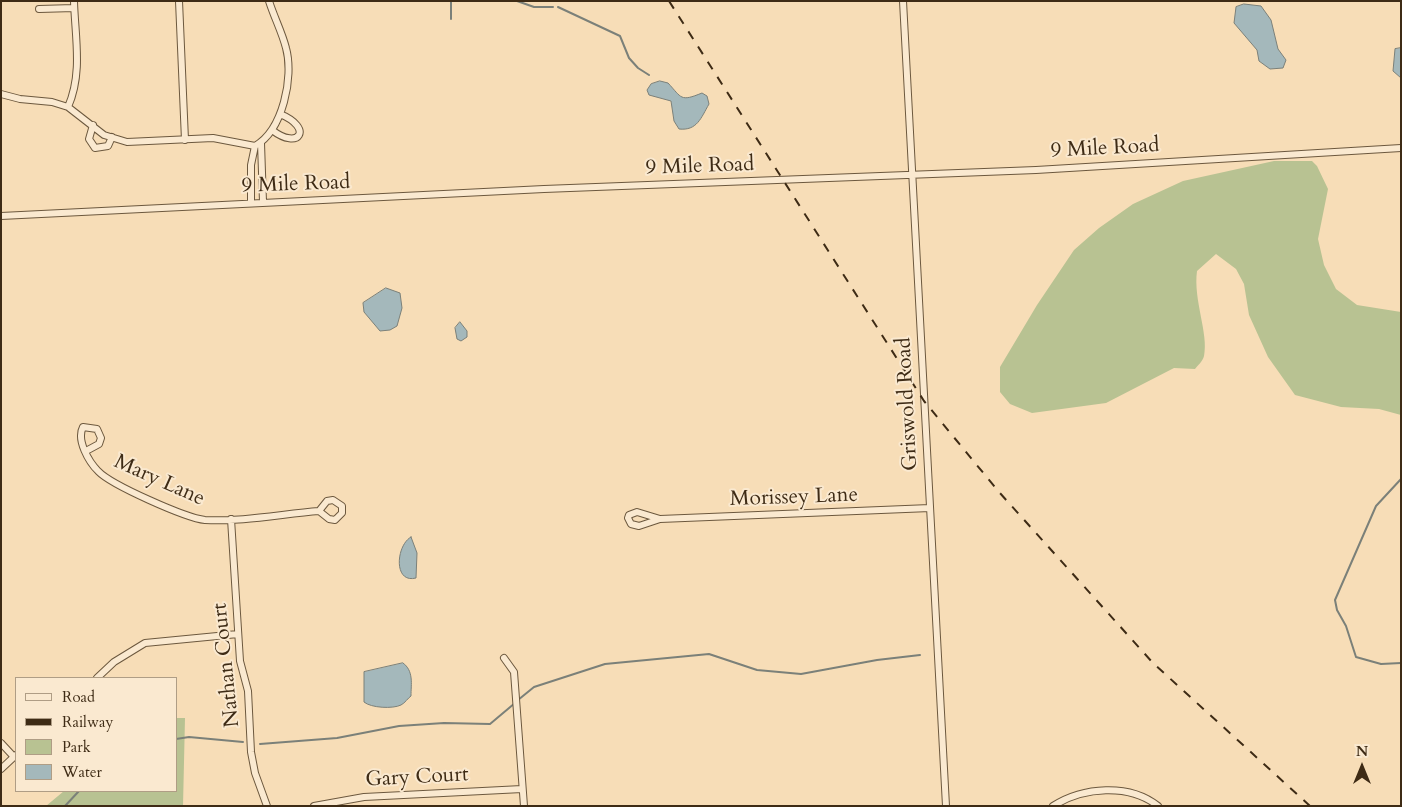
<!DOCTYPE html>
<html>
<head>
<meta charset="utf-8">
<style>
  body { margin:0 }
  #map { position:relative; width:1402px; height:807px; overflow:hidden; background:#f7ddb7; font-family:Cardo,serif }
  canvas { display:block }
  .frame { position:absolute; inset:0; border:2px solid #3e2b15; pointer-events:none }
  .legend { position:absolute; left:15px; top:677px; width:162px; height:115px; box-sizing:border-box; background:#fae9d0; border:1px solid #af9d85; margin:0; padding:6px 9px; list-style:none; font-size:15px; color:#3e2b15 }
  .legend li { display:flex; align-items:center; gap:10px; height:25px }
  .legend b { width:25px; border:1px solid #af9d85 }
  .north { position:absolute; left:1337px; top:742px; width:50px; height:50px; -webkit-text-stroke:4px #fae9d0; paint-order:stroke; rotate:0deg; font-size:14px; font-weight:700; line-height:20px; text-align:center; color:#3e2b15 }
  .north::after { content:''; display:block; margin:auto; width:18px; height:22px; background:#3e2b15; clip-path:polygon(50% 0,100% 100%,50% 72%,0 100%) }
</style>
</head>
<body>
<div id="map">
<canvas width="1402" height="807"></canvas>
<div class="frame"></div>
<ul class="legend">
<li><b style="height:6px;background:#fae9d0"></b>Road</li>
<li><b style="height:6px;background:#3e2b15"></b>Railway</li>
<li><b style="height:14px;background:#b8c292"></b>Park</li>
<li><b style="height:14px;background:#a4b8bb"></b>Water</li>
</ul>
<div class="north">N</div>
</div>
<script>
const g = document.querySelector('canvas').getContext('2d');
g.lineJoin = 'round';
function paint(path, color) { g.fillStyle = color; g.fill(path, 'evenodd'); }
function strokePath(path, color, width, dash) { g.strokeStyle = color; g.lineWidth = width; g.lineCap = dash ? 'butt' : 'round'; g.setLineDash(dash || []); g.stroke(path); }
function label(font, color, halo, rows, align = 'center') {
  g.font = font + ' Cardo,serif'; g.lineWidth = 4; g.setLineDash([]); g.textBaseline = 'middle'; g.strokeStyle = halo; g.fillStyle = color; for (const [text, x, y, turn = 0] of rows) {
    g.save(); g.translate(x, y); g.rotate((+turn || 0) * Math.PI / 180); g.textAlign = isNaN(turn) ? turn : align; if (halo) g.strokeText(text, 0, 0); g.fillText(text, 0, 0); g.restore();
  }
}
paint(new Path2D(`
  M1274,161H1312L1317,166L1328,189L1318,239L1324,265L1336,289L1357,305L1401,312V415L1379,409L1341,407L1295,395L1268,357L1249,315L1244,284L1236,269L1216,254L1197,271C1193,300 1209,334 1204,356C1203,361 1198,365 1195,369L1174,368L1106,403L1032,413L1010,404L1000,392V367L1037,305L1074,250L1099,228L1133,204L1183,181Z
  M176,718H185L183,806H46L64,791H176Z`), '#b8c292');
const water = new Path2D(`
  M1244,4L1261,6L1271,20L1278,49L1286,60L1283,68L1270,69L1259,61L1257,50L1234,23L1236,7Z
  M1401,48V78L1393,71L1395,49Z
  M660,81L668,83C682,98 680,102 702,93L707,96L709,104C701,118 697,131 679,129L674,121L671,101L649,95L647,90L651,84Z
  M386,288L400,293L402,308L397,326L390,330L380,331L364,312L363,303Z
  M460,322L467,331V337L461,341L457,339L455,328Z
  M411,537L417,553L416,578C393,584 396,545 411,537Z
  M403,663C414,671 411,684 411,696C408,698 405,703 401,705C393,709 371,708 364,702V672Z`);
paint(water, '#a4b8bb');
strokePath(water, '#7b8079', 1);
strokePath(new Path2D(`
  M451,1V19
  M517,1L534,7H553
  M558,7L620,36L629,58L638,68L649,75
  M1401,479L1376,506L1335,600L1337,610L1346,626L1356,657L1381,664L1401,663
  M518,700L534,687L605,664L709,654L757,670L801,674L877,660L920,655
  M176,739L189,737L243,742
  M260,744L337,738L399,726L444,723L490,724L515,703
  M65,806L79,791`), '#7b8079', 2);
const minor = new Path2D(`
  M179,1L185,140
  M903,1L946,806
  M39,9L74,8
  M1,94L20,99L52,102L68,107L104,135L127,142L213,138L255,146
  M68,107C83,73 75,37 74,1
  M93,125L89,139L95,148L108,146L112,137
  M272,130C299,151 314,128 280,114
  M261,143L263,202
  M251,202V165L255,146C283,130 294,77 286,48C282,32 274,17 269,1
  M1,216L544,189L1036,170L1401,148
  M86,451L99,444L101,438L97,429L83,427C76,440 89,462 98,471C111,485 186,518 205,520C242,522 282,514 319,511L327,501L333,500L342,506V513L335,520L329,519L319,511
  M231,519L240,661L248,691L251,752L255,773L267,806
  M660,519L637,512L629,515L628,518L631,524L639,526L660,519L930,508
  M504,658L514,672L524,806
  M97,678L114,662L145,643L238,634
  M1,743L14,757
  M1,769L16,755
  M314,806L364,797L522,789
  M1053,806C1083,787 1129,783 1158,806`);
strokePath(minor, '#6c583e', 8);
strokePath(minor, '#fae9d0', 6);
strokePath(new Path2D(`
  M669,1L924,401L999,492L1153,663L1310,806`), '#3e2b15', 2, [9, 9]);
label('21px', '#3e2b15', '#fae9d0', [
  ["9 Mile Road",1105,149,-3],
  ["9 Mile Road",700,167,-2],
  ["9 Mile Road",296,185,-2],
  ["Griswold Road",908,404,-93],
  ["Mary Lane",159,481,24],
  ["Morissey Lane",794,498,-2],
  ["Nathan Court",227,665,-96],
  ["Gary Court",417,778,-3]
]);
</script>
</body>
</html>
